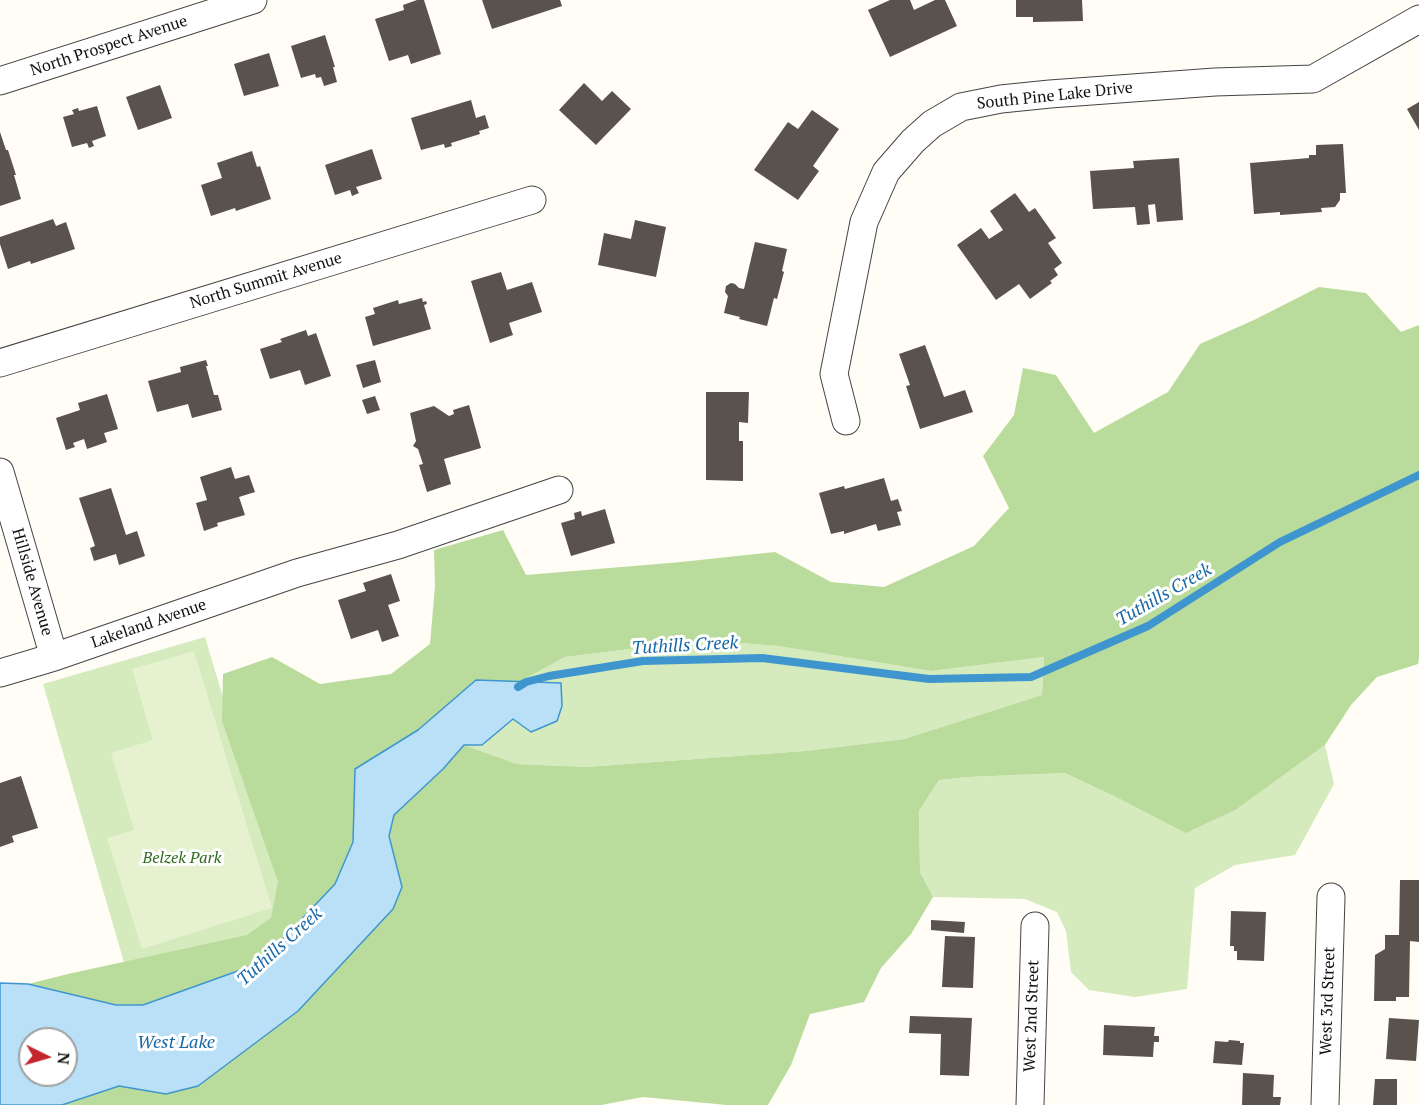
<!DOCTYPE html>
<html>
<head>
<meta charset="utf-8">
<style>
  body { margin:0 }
  #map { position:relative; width:1419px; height:1105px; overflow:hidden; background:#fffdf5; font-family:"PT Serif",serif }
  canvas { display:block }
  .north { position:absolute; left:18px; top:1027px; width:60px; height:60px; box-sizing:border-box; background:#fff; border:2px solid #a0a0a0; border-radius:50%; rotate:95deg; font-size:16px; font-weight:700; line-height:24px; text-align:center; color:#111 }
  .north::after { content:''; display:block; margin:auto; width:21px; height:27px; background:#c4262e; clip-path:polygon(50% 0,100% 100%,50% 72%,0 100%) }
</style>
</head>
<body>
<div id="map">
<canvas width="1419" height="1105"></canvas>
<div class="north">N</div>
</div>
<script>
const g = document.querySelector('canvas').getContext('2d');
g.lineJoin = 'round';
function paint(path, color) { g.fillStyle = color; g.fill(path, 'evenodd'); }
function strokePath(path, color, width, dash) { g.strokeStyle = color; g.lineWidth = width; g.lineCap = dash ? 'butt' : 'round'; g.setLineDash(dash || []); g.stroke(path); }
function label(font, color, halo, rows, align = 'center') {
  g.font = font + ' "PT Serif",serif'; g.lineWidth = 6; g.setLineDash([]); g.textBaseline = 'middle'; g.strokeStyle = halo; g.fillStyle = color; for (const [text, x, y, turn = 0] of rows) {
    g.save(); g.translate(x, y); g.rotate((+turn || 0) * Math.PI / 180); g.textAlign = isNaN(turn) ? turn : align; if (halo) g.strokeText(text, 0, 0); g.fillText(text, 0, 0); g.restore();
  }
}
paint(new Path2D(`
  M205,637L289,919L130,983L43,684Z
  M703,640L778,646L931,671L1044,657L1042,695L904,739L805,751L586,767L517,764L464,745H482L513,719L561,683L519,682L565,657Z
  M1325,745L1334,784L1295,855L1235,865L1195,888L1187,989L1135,997L1089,990L1071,972L1066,931L1057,912L1025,899L933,897L920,872L919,811L939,780L968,777L1065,773L1122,800L1237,809Z`), '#d5ebbd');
paint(new Path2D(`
  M1319,287L1366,293L1401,332L1419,325V659L1418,664L1377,677L1351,705L1325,745L1237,809L1186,833L1122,800L1065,773L968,777L939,780L919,811L920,872L933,897L911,934L881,968L864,1002L810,1014L791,1065L768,1105H727L643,1097L601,1105H62L119,1086L166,1094L298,1011L393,909L402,887L389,836L394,815L443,769L464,745L517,764L586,767L805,751L904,739L1042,695L1044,657L931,671L778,646L703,640L565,657L519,682L476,680L418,730L356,769L353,842L335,884L260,963L143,1005H116L28,984L68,974L247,935L271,918L278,882L222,721L223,674L272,657L320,684L391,674L430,644L435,586L434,550L503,530L526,575L681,562L775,552L831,582L884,587L974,546L1009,508L983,456L1014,415L1023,368L1056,375L1094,433L1168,392L1200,344L1254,320Z`), '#b9dc9c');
paint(new Path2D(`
  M194,651L272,908L142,949L107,838L134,830L111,753L153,740L132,669Z`), '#e6f2cf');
const water = new Path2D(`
  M476,680L561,683L562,706L557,721L531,732L513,719L482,745H464L443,769L394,815L389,836L402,887L393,909L298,1011L198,1086L166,1094L119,1086L62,1105H0V983L28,984L116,1005H143L260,963L335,884L353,842L355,769L418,730ZM30,1039H66V1075H30Z`);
paint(water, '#b9e0f7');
strokePath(water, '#3f96cf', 1.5);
strokePath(new Path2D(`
  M518,687L526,682L549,676L643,661L762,658L929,679L1031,677L1148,626L1280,542L1419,475`), '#3f96cf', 8);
paint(new Path2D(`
  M417,0H424L441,54L411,64L408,55L389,61L375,19L404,10L403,5Z
  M482,0H560L562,6L492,29Z
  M890,0H910L914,10L935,0H945L957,26L890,57L868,10Z
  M1016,0H1082L1083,21L1033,22V17H1016Z
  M325,35L335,67H333L337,82L324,86L321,77L316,78L315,74L301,78L291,46Z
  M269,53L279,86L244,96L234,64Z
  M584,83L602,101L612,91L631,109L596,145L559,110Z
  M160,85L172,118L138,130L126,97Z
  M471,100L476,118L485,115L489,128L479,131L480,134L451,143L452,146L445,148L444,144L421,150L411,118Z
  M1419,102V130L1407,109Z
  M97,106L106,136L92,141L94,146L89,148L87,143L72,147L63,117L74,114L72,110L78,108L79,111Z
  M812,110L839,129L813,166L819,171L798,200L754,170L788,122L798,129Z
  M0,132L6,150H8L16,175H14L21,199L0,206Z
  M1343,144L1346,193H1340V200L1335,207L1321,208L1322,212L1280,215V212L1254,214L1250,163L1309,158V155H1316V145Z
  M372,149L382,179L356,187L359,193L352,196L350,190L335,195L325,165Z
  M252,151L257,167L260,166L271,199L236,211L235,208L211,216L201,185L222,178L217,163Z
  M1179,158L1183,220L1157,222L1155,204L1148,205L1150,224L1137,225L1135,207L1093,209L1090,171L1134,168L1133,161Z
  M1015,193L1029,212L1035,208L1056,238L1048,243L1062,263L1054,269L1058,275L1050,281L1052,283L1030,299L1019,284L996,300L957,245L981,228L989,239L1003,230L990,211Z
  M53,219L56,226L66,222L75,249L31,264L30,261L8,269L0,244V237Z
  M635,220L666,227L656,277L598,265L604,233L631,239Z
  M755,242L787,249L782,271L784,272L777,299L774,298L767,326L739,319L740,317L724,313L728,296L725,292L726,286L731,283L735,284L739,288L744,289Z
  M501,272L507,290L532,282L542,312L509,323L513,335L490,343L471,281Z
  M422,298L423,302L426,301L427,304L424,305L431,329L373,346L365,317L375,314L373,308L398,300L399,304Z
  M306,330L308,336L316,333L331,376L305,385L300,370L270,379L260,349L282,342L280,339Z
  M925,345L944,397L965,390L973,412L920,429L906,386L910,385L899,354Z
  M206,360L208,366H206L214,395H218L222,410L192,418L188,404L157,412L148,381L181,372L180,367Z
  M375,360L381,382L363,388L356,365Z
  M706,392H749L748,423L739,422V441H743V481L706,480Z
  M107,394L118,429L104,433L107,442L87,449L84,439L73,443L75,447L66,450L56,418L80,410L78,403Z
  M375,396L380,410L367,414L362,400Z
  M469,405L481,448L444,459L451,484L427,492L419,465L423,464L418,449L413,446L416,441L410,413L434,406L449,416L454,414L453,410Z
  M231,467L235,479L249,475L255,492L239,497L245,515L217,523L218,526L204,531L196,503L207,500L200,477Z
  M884,478L891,501L898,499L902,511L897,512L901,525L878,531L876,524L844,534V531L831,534L819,493L844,486L845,489Z
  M111,488L126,535L137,531L145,556L119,565L116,554L94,561L90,548L95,546L79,498Z
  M605,509L615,543L571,556L561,523L575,519L574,513L581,511L582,516Z
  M391,574L400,601L388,605L399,636L382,642L378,630L351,639L338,600L366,591L363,583Z
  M21,776L38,828L12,836L14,842L0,847V783Z
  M1400,880H1419V942L1410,941L1409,997H1396V1001H1374L1375,955L1385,949V935H1399Z
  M1231,911L1266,912L1264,961L1237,960V951H1234V946H1230Z
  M931,920L965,922L964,933L931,930Z
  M945,936L975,937L973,988L942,987Z
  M910,1016L972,1018L969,1076L940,1075L941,1034L909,1033Z
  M1389,1018L1419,1020L1416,1061L1386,1059Z
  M1104,1025L1155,1027L1154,1036H1159V1042H1154L1153,1057L1103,1055Z
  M1229,1040L1240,1041V1043H1244L1242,1065L1213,1063L1215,1041L1228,1042Z
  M1243,1073L1274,1075L1273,1097H1281L1280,1105H1242Z
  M1375,1079H1397V1105H1373Z`), '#5a524d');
const minor = new Path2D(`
  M0,81L253,0
  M0,363L532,200
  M846,421L834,374L864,222L886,172L913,141L932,124L961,107L1001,99L1050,94L1215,82L1313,79L1419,19
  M0,472L54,657
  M0,673L54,657L297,573L398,545L559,490
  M1030,1105L1035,926
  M1325,1105L1331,897`);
strokePath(minor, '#444', 29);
strokePath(minor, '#fff', 27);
label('16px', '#111', '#fff', [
  ["North Prospect Avenue",109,46,-18],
  ["South Pine Lake Drive",1055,96,-6],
  ["North Summit Avenue",266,281,-17],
  ["Hillside Avenue",32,582,74],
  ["Lakeland Avenue",149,624,-19],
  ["West 3rd Street",1328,1001,-88],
  ["West 2nd Street",1032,1016,-88]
]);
label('italic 16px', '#2f6b1f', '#fff', [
  ["Belzek Park",182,858]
]);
label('italic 18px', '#1768a6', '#fff', [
  ["Tuthills Creek",1164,595,-30],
  ["Tuthills Creek",685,646,-3],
  ["Tuthills Creek",280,947,-42],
  ["West Lake",176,1043]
]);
</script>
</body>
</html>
